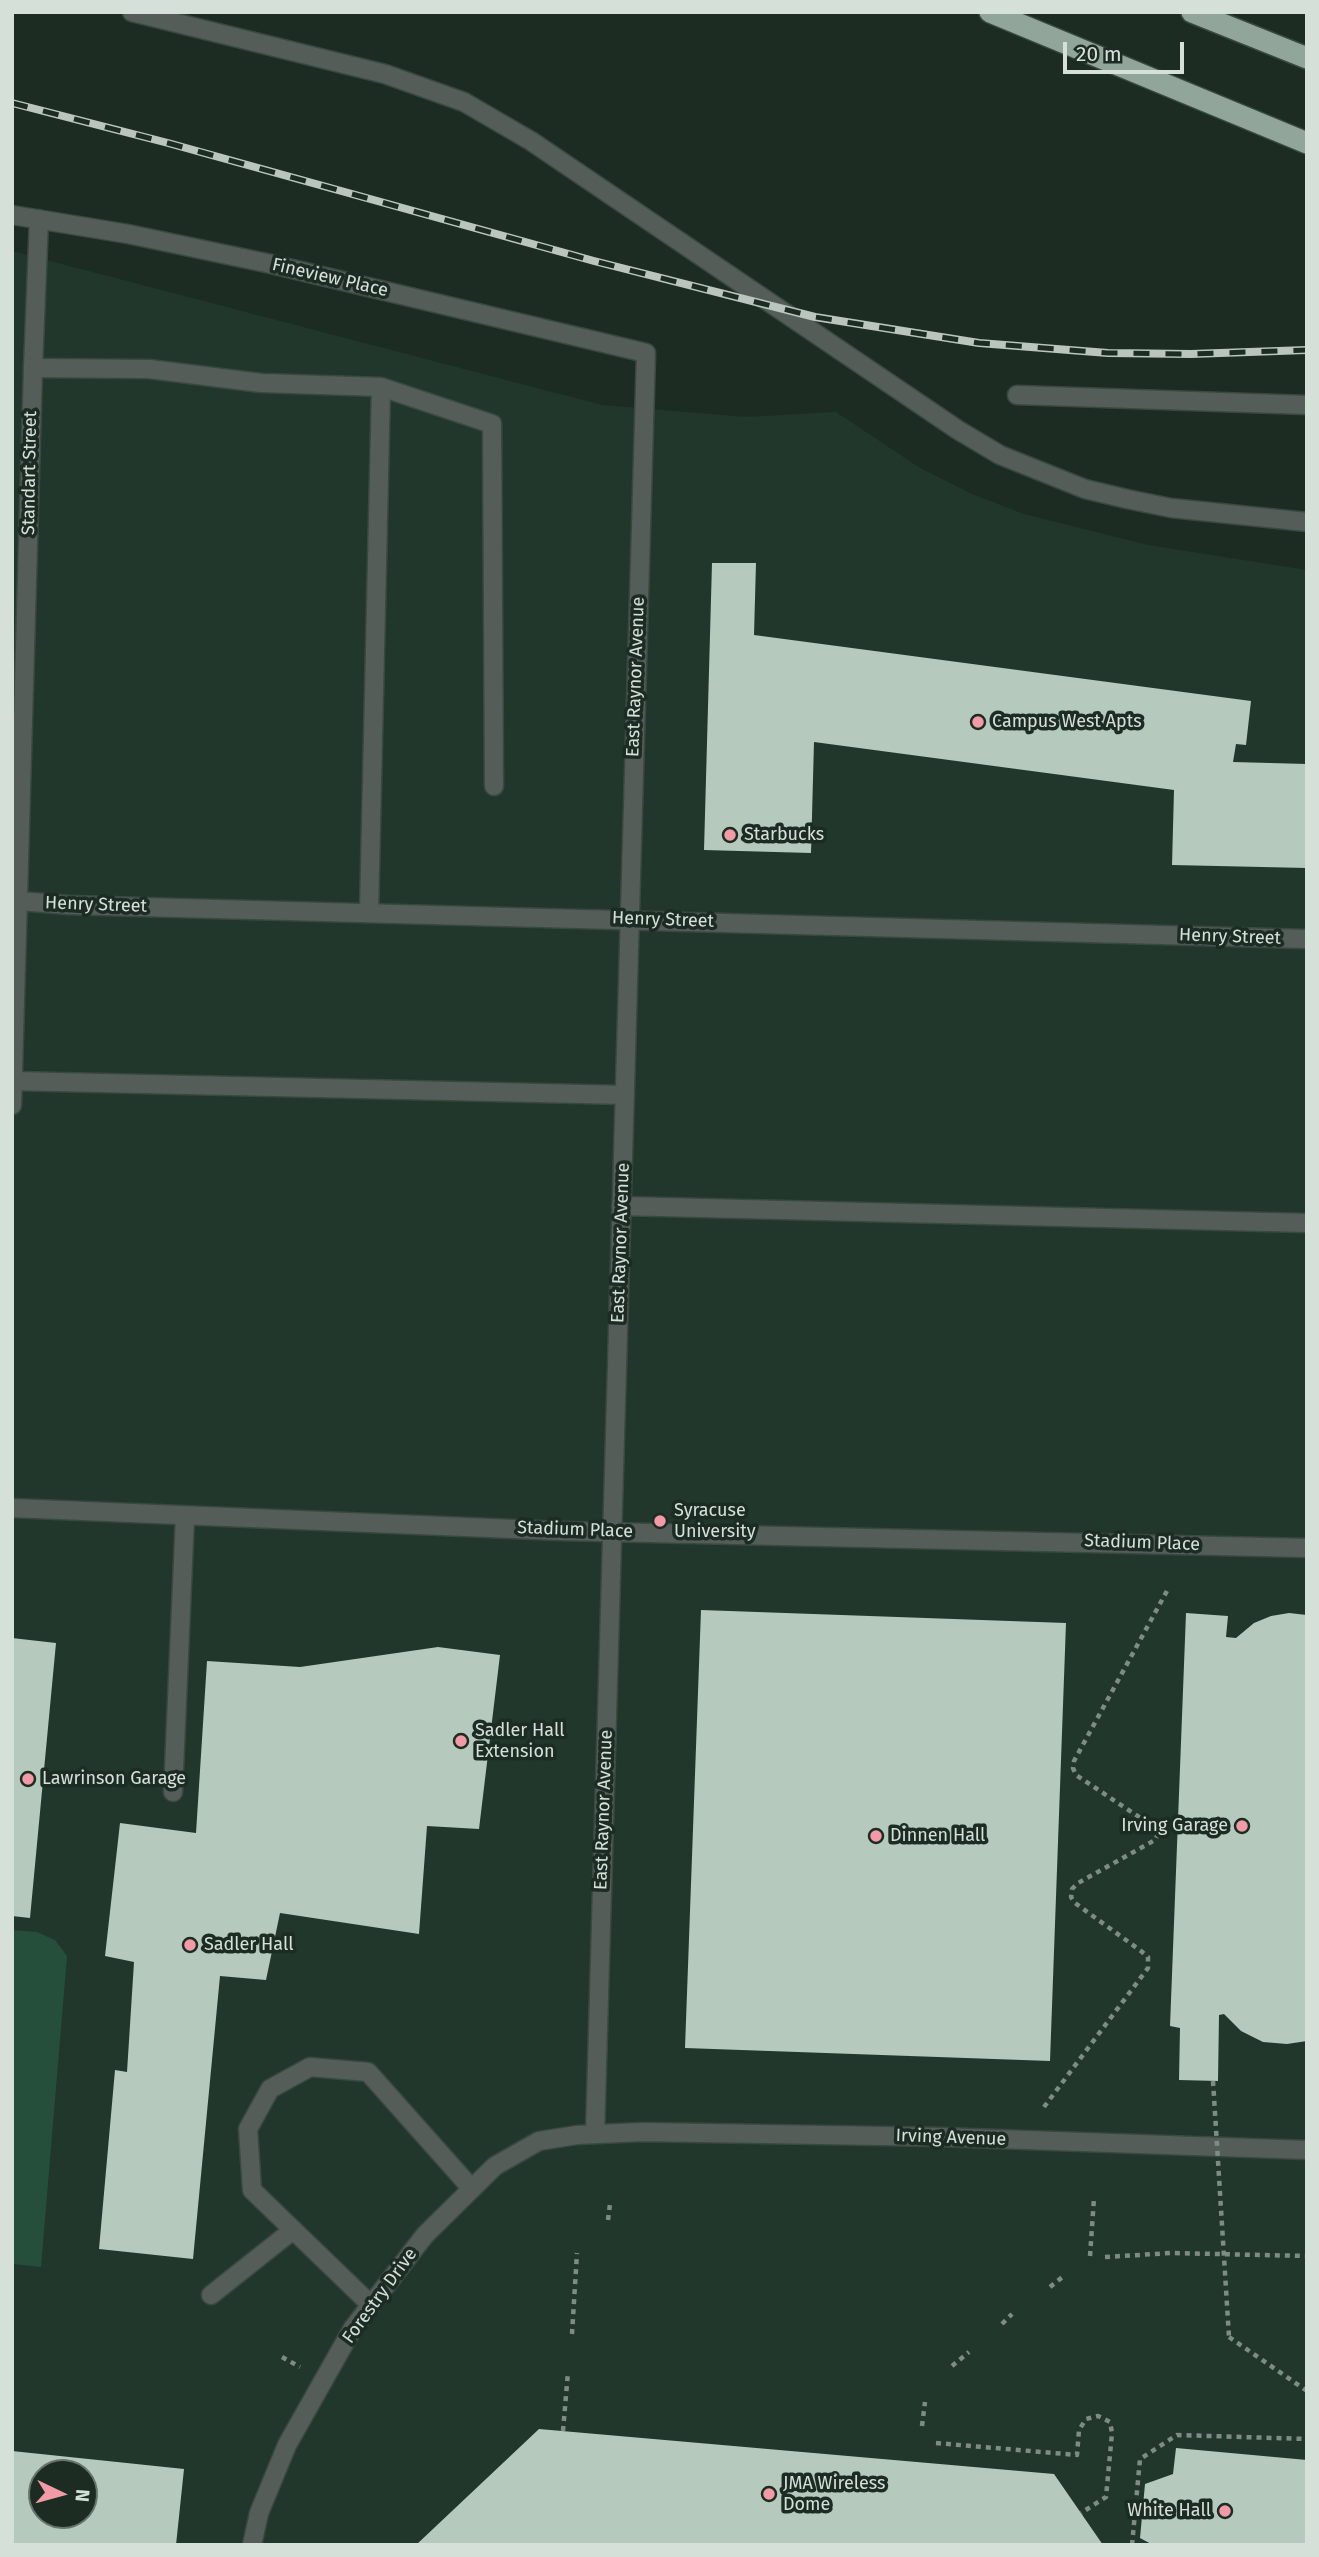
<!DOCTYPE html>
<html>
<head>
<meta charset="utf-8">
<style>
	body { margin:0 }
	#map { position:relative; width:1319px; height:2557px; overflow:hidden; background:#1c2c23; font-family:"Fira Sans",sans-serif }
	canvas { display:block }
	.frame { position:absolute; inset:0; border:14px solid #d5e0d9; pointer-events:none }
	.north { position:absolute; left:28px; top:2459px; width:70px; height:70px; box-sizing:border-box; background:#1c2c23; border:2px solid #66746c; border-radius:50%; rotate:95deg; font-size:19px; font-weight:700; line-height:28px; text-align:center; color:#d5e0d9 }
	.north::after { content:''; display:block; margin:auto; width:24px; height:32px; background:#f39aa7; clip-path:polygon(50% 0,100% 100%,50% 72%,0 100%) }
	.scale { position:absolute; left:1063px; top:42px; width:121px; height:32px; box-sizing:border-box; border:4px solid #d5e0d9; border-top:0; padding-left:9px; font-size:21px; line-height:24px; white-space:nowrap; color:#d5e0d9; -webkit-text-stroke:5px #1c2c23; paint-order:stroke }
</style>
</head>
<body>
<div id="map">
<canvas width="1319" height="2557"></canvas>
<div class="frame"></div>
<div class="north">N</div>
<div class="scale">20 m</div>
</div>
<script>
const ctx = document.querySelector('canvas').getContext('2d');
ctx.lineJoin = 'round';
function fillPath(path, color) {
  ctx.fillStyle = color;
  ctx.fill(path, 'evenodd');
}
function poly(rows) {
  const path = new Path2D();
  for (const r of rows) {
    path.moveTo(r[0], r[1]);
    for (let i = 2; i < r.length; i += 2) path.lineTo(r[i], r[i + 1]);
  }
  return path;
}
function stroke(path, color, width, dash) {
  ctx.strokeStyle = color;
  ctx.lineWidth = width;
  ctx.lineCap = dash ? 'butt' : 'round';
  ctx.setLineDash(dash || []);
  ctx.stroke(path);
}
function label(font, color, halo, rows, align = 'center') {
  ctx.font = font + ' "Fira Sans",sans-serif';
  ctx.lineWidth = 7;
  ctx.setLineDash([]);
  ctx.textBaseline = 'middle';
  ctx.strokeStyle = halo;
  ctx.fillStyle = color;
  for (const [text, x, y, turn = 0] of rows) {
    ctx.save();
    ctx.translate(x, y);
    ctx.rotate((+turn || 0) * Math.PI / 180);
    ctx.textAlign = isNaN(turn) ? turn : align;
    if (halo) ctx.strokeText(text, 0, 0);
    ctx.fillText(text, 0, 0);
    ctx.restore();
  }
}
fillPath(poly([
	[12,251,602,405,746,417,836,412,920,468,972,494,1024,514,1148,545,1307,570,1307,2545,12,2545],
	[42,2473,84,2473,84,2515,42,2515]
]), '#21372c');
fillPath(poly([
	[12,1930,37,1932,55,1940,67,1956,41,2267,13,2264,12,2269]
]), '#254f3a');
fillPath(poly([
	[712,563,756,563,754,635,1251,701,1246,745,1236,744,1233,762,1307,764,1307,868,1172,865,1174,790,814,742,811,853,704,850],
	[701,1610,1066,1623,1050,2061,685,2048],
	[1186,1613,1228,1616,1226,1637,1236,1638,1254,1623,1271,1616,1289,1613,1307,1615,1307,2041,1287,2044,1263,2042,1241,2031,1224,2014,1219,2015,1218,2081,1179,2080,1180,2028,1170,2026],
	[12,1638,56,1643,30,1918,12,1916],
	[438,1647,500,1655,479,1829,427,1826,419,1934,280,1913,266,1980,220,1976,193,2259,99,2249,115,2070,127,2072,134,1962,105,1956,120,1823,196,1833,207,1661,300,1667],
	[539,2429,1054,2474,1103,2545,416,2545],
	[1176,2448,1307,2460,1307,2545,1153,2545,1140,2538,1145,2484,1173,2474],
	[12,2451,184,2469,176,2545,12,2545],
	[42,2473,84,2473,84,2515,42,2515]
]), '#b5c9bd');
const service = poly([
	[132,12,385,74,464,102,531,141,958,430,1000,455,1085,489,1127,499,1171,508,1307,522],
	[33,368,149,369,261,383,381,387,492,424,494,786],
	[1017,395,1307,405],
	[369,913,381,387],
	[13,1081,625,1095],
	[621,1206,1307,1223],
	[173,1792,185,1516],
	[211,2295,293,2230]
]);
const minor = poly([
	[12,215,128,234,271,264,646,353,595,2134],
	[19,901,69,905,1307,939],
	[12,1105,33,368,39,219],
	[12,1508,561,1531,1307,1548],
	[371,2305,252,2190,248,2129,270,2089,310,2067,368,2072,472,2189],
	[252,2545,259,2513,287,2445,353,2328,425,2235,495,2166,539,2141,577,2135,643,2132,942,2137,1307,2150]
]);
const motorway = poly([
	[990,12,1307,143],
	[1192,12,1307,58]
]);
stroke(service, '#3a4940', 21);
stroke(minor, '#3a4940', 21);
stroke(motorway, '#3a4940', 24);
stroke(poly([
	[1044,2107,1148,1968,1148,1957,1141,1951,1075,1903,1071,1897,1072,1889,1078,1883,1155,1840,1158,1834,1157,1829,1076,1775,1073,1768,1074,1761,1168,1589],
	[608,2220,610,2204],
	[1090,2256,1094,2198],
	[1105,2257,1171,2253,1307,2256],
	[1050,2287,1065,2275],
	[1002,2324,1012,2314],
	[572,2334,577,2253],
	[1229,2337,1307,2391],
	[282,2357,300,2367],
	[952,2366,969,2352],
	[922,2426,925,2402],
	[563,2431,568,2372],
	[936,2443,1077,2455,1079,2430,1086,2419,1098,2416,1110,2422,1112,2433,1106,2497,1081,2513],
	[1132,2545,1140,2459,1177,2435,1307,2439]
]), '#7e8c84', 4.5, [5, 5]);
stroke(service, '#555d58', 18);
stroke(minor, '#555d58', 18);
stroke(motorway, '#91a59a', 21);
const rail = poly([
	[12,103,168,143,594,261,815,317,979,343,1108,353,1191,354,1307,350]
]);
stroke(rail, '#b9c5bd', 8);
stroke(rail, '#1c2c23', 5, [16]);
stroke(poly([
	[1213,2081,1229,2337]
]), '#7e8c84', 4.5, [5, 5]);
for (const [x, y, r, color] of [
	[978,722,7,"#f39aa7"],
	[730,835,7,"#f39aa7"],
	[660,1521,7,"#f39aa7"],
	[461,1741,7,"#f39aa7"],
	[28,1779,7,"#f39aa7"],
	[1242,1826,7,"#f39aa7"],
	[876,1836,7,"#f39aa7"],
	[190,1945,7,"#f39aa7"],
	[769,2494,7,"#f39aa7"],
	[1225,2511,7,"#f39aa7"]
]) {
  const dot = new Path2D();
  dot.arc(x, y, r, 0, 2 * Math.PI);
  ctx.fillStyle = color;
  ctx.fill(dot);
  stroke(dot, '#1c2c23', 2.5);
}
label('18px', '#d5e0d9', '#1c2c23', [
	["Fineview Place",330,278,13],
	["Standart Street",30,473,-89],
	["East Raynor Avenue",636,677,-88],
	["Henry Street",96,905,2],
	["Henry Street",663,920,2],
	["Henry Street",1230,937,2],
	["East Raynor Avenue",621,1243,-88],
	["Stadium Place",575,1530,2],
	["Stadium Place",1142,1543,2],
	["East Raynor Avenue",604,1810,-88],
	["Irving Avenue",951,2138,2],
	["Forestry Drive",380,2296,-54]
]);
label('18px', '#d5e0d9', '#1c2c23', [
	["Campus West Apts",992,722],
	["Starbucks",744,835],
	["Syracuse",674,1511],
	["University",674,1532],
	["Sadler Hall",475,1731],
	["Extension",475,1752],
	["Lawrinson Garage",42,1779],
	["Irving Garage",1228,1826,"right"],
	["Dinnen Hall",890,1836],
	["Sadler Hall",204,1945],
	["JMA Wireless",783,2484],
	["Dome",783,2505],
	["White Hall",1211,2511,"right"]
], 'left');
</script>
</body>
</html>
